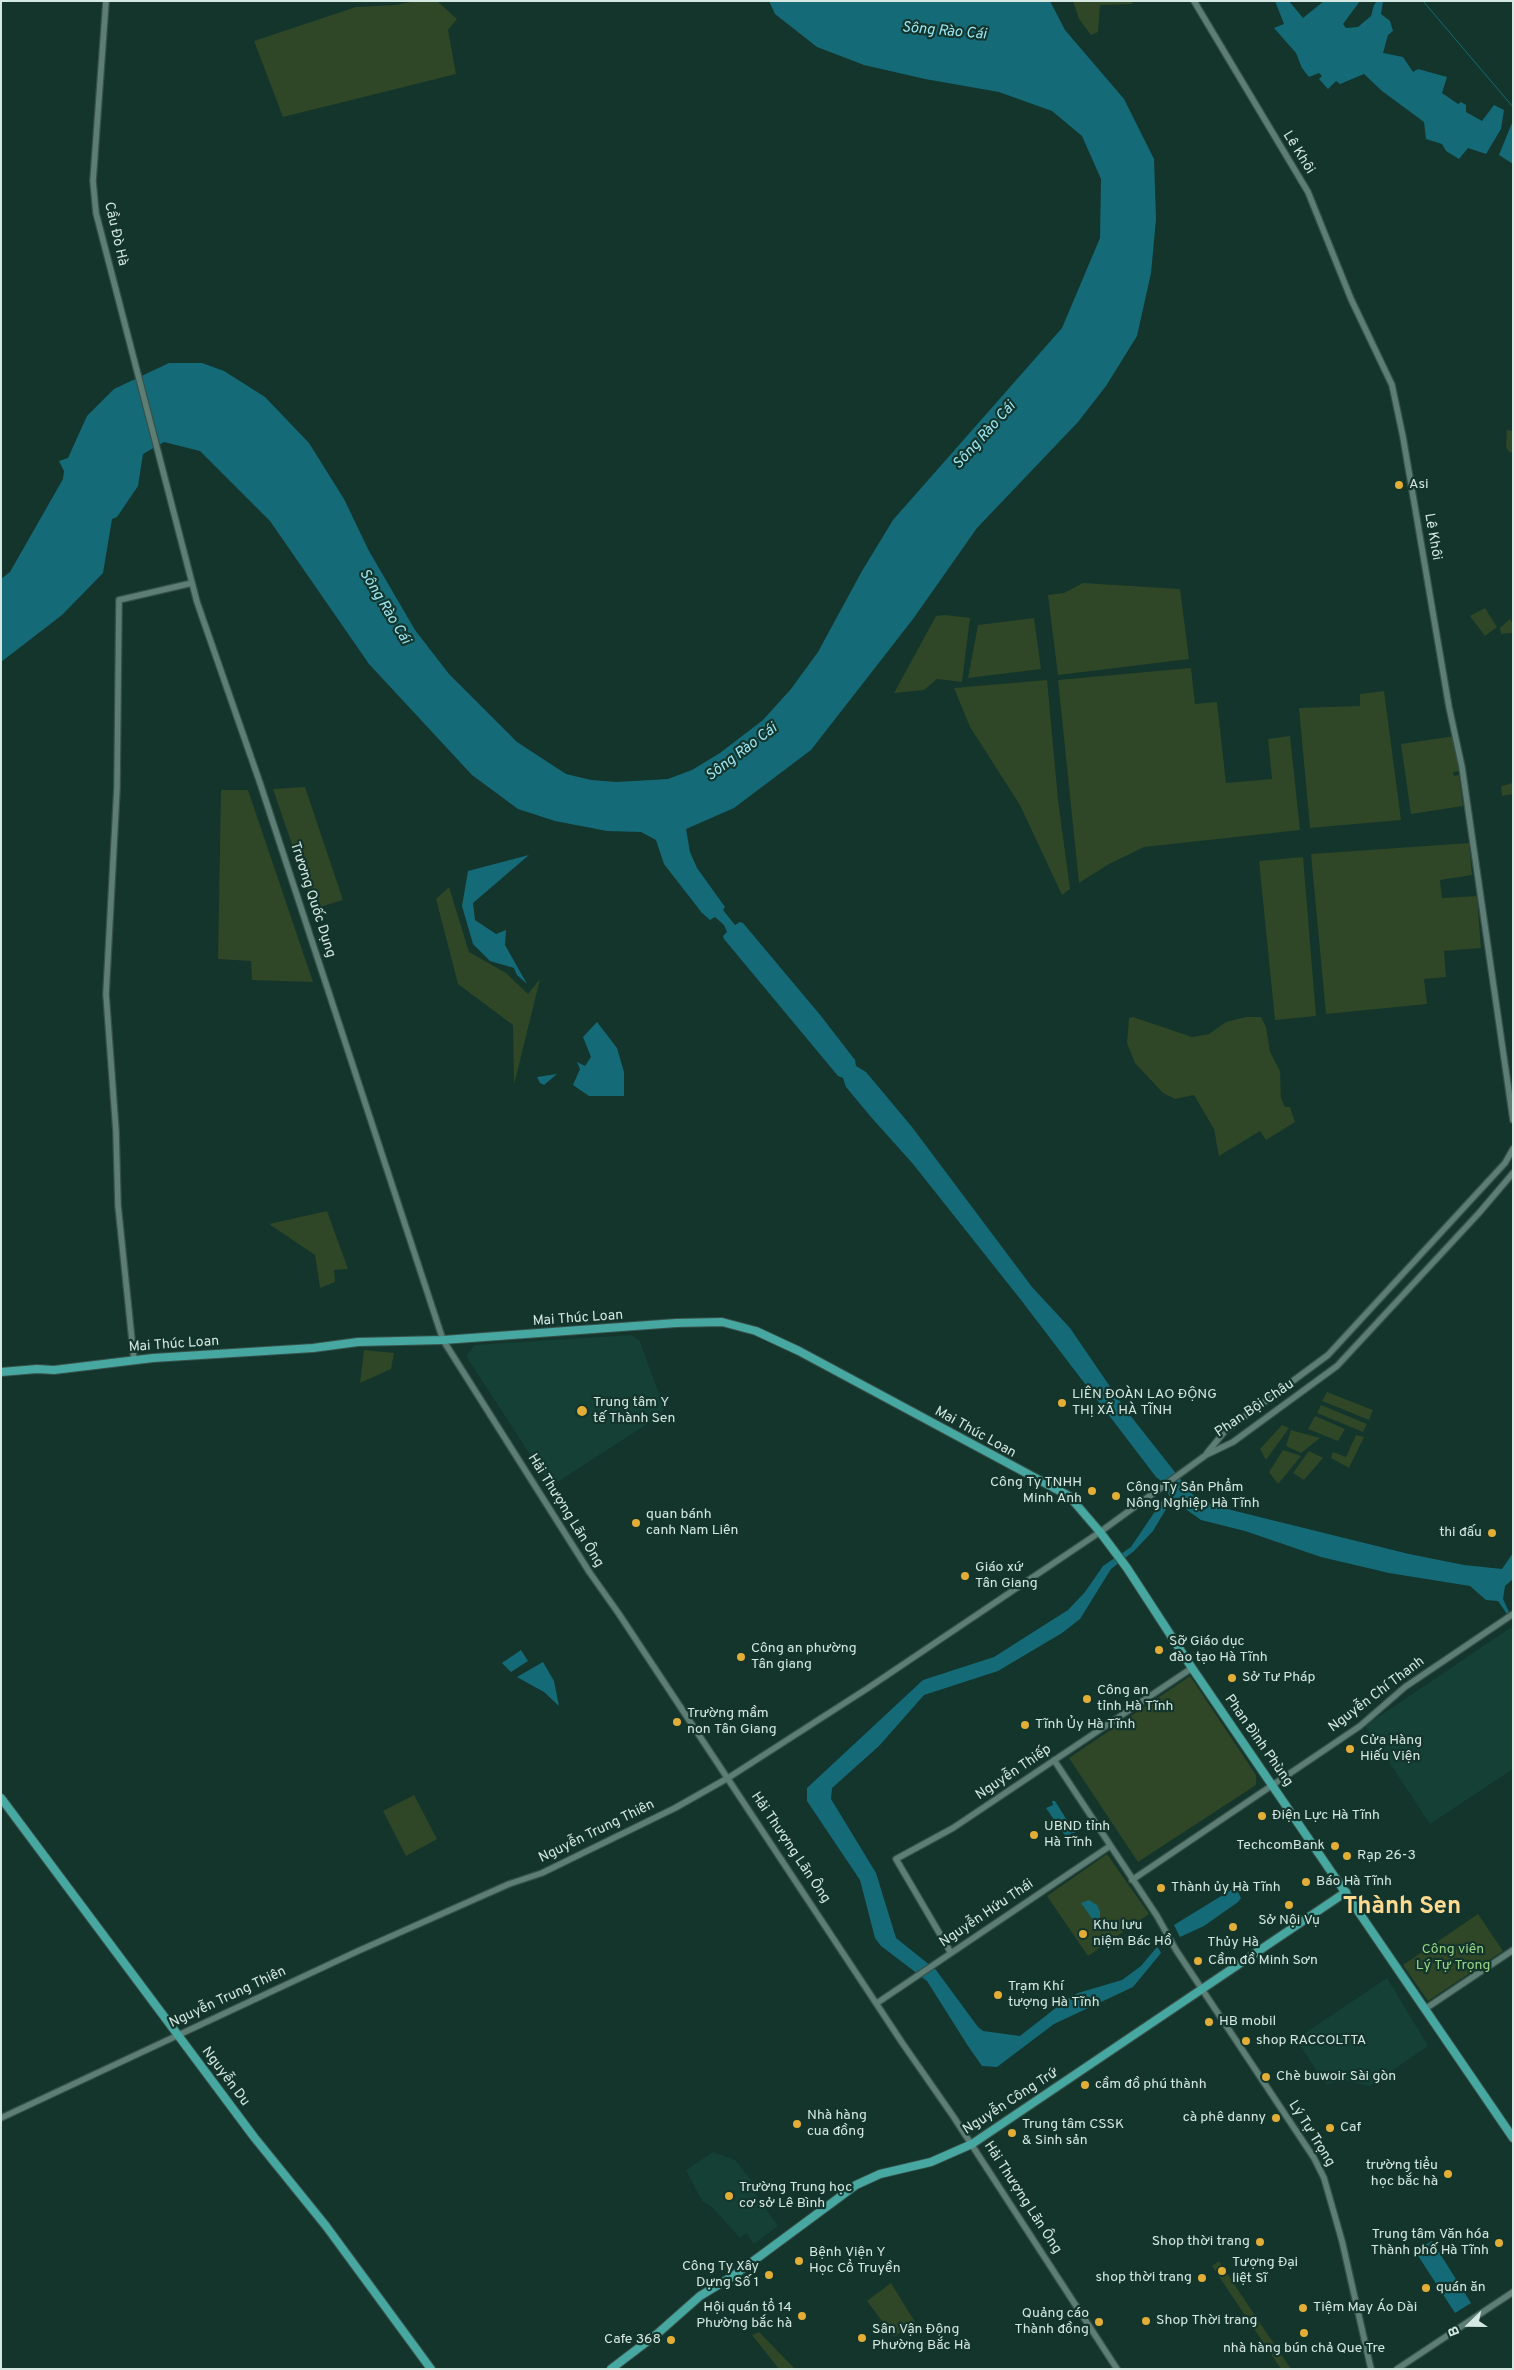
<!DOCTYPE html>
<html>
<head>
<meta charset="utf-8">
<style>
	body { margin:0 }
	#map { position:relative; width:1514px; height:2370px; overflow:hidden; background:#13352c; font-family:Overpass,sans-serif }
	canvas { display:block }
	.frame { position:absolute; inset:0; border:2px solid #d5e8e2; pointer-events:none }
	.north { position:absolute; left:1444px; top:2300px; width:50px; height:50px; -webkit-text-stroke:4px #13352c; paint-order:stroke; rotate:248deg; font-size:14px; font-weight:700; line-height:20px; text-align:center; color:#d5e8e2 }
	.north::after { content:''; display:block; margin:auto; width:18px; height:22px; background:#d5e8e2; clip-path:polygon(50% 0,100% 100%,50% 72%,0 100%) }
</style>
</head>
<body>
<div id="map">
<canvas width="1514" height="2370"></canvas>
<div class="frame"></div>
<div class="north">B</div>
</div>
<script>
const ctx = document.querySelector('canvas').getContext('2d');
ctx.lineJoin = 'round';
function fillPath(path, color) {
  ctx.fillStyle = color;
  ctx.fill(path, 'evenodd');
}
function poly(rows) {
  const path = new Path2D();
  for (const r of rows) {
    path.moveTo(r[0], r[1]);
    for (let i = 2; i < r.length; i += 2) path.lineTo(r[i], r[i + 1]);
  }
  return path;
}
function stroke(path, color, width, dash) {
  ctx.strokeStyle = color;
  ctx.lineWidth = width;
  ctx.lineCap = dash ? 'butt' : 'round';
  ctx.setLineDash(dash || []);
  ctx.stroke(path);
}
function label(font, color, halo, rows, align = 'center') {
  ctx.font = font + ' Overpass,sans-serif';
  ctx.lineWidth = 4.5;
  ctx.setLineDash([]);
  ctx.textBaseline = 'middle';
  ctx.strokeStyle = halo;
  ctx.fillStyle = color;
  for (const [text, x, y, turn = 0] of rows) {
    ctx.save();
    ctx.translate(x, y);
    ctx.rotate((+turn || 0) * Math.PI / 180);
    ctx.textAlign = isNaN(turn) ? turn : align;
    if (halo) ctx.strokeText(text, 0, 0);
    ctx.fillText(text, 0, 0);
    ctx.restore();
  }
}
fillPath(poly([
	[631,1335,639,1340,664,1407,661,1415,556,1483,548,1482,466,1356,475,1345],
	[1513,1626,1513,1769,1430,1824,1365,1726],
	[1387,1978,1428,2046,1370,2086,1342,2080,1326,2085,1296,2039],
	[713,2152,735,2160,751,2180,754,2192,778,2226,754,2244,746,2233,740,2238,712,2207,702,2201,686,2170]
]), '#144036');
fillPath(poly([
	[416,1,437,1,457,19,448,30,456,74,283,117,254,41,356,7,395,5],
	[1073,1,1133,1,1132,4,1100,5,1098,32,1091,35,1079,19],
	[1507,430,1513,431,1513,453,1508,451,1506,447],
	[1083,583,1180,589,1189,659,1058,675,1048,595,1064,593],
	[1485,608,1497,627,1485,636,1470,616],
	[945,615,970,618,962,682,937,679,924,690,894,693,936,616],
	[1034,618,1041,669,968,678,978,625],
	[1510,619,1513,624,1513,635,1512,633,1501,634,1500,628],
	[1191,668,1195,704,1217,702,1226,783,1272,779,1268,739,1290,736,1300,830,1144,847,1109,864,1079,883,1058,680],
	[1047,680,1058,800,1070,889,1062,895,1020,805,970,727,954,688],
	[1384,691,1401,820,1310,828,1299,708,1360,706,1360,694],
	[1455,736,1460,771,1453,772,1454,776,1459,775,1463,806,1411,814,1401,744],
	[1513,783,1513,794,1502,796,1501,786],
	[305,787,343,900,314,909,273,789],
	[221,790,248,790,313,982,252,980,251,961,218,959],
	[1469,843,1472,875,1440,880,1442,898,1477,896,1481,948,1444,951,1446,977,1424,979,1427,1004,1326,1014,1311,854],
	[1303,857,1316,1016,1275,1020,1259,861],
	[449,887,469,952,506,973,528,994,540,979,514,1085,513,1025,458,984,436,899],
	[1133,1017,1192,1037,1209,1034,1226,1022,1246,1017,1261,1017,1266,1027,1270,1052,1280,1071,1281,1098,1285,1107,1290,1107,1295,1122,1266,1140,1260,1131,1219,1156,1214,1129,1194,1095,1175,1099,1163,1093,1135,1063,1127,1043,1129,1018],
	[327,1211,348,1269,334,1270,335,1282,320,1288,315,1255,269,1224],
	[364,1350,394,1353,391,1369,360,1383],
	[1327,1392,1373,1410,1369,1420,1322,1401],
	[1321,1405,1367,1424,1363,1432,1317,1413],
	[1315,1416,1345,1429,1338,1441,1308,1429],
	[1282,1425,1289,1428,1266,1460,1260,1449],
	[1291,1430,1320,1438,1301,1453,1286,1446],
	[1356,1435,1364,1437,1349,1468,1331,1458,1333,1452,1346,1457],
	[1283,1450,1301,1456,1278,1484,1269,1472],
	[1309,1451,1323,1458,1304,1480,1293,1473],
	[1190,1676,1256,1775,1256,1785,1138,1862,1069,1758],
	[414,1795,437,1839,406,1856,383,1811],
	[1107,1854,1149,1914,1088,1956,1047,1896],
	[1478,1914,1503,1951,1428,2001,1403,1965],
	[1219,2261,1256,2317,1291,2369,1281,2369,1212,2266],
	[891,2283,915,2322,894,2337,867,2301],
	[759,2332,795,2369,779,2369,752,2335]
]), '#2f4627');
fillPath(poly([
	[769,1,1050,1,1065,30,1124,99,1154,159,1156,219,1151,273,1137,336,1106,386,1078,422,977,528,913,619,811,750,734,808,686,829,690,852,697,868,725,907,723,910,735,925,740,922,743,923,821,1016,855,1060,856,1066,866,1072,912,1127,1032,1287,1070,1328,1126,1410,1193,1495,1215,1506,1409,1554,1464,1565,1502,1569,1513,1553,1513,1579,1505,1586,1503,1599,1509,1612,1507,1614,1498,1601,1486,1600,1470,1586,1389,1573,1321,1557,1245,1531,1201,1520,1170,1498,1164,1483,1156,1477,1021,1300,913,1164,871,1117,846,1087,843,1078,838,1076,724,939,723,936,727,932,724,925,715,917,710,920,702,913,664,864,656,840,641,832,607,831,555,821,518,809,472,775,369,664,270,521,200,451,164,442,143,454,138,486,117,517,112,519,103,573,62,615,1,662,1,579,10,572,63,479,64,471,59,461,68,458,87,416,114,389,169,363,202,363,224,371,265,397,309,443,344,499,369,551,415,630,449,674,517,742,566,774,591,780,617,782,668,779,692,770,720,753,763,720,791,689,818,652,862,571,893,520,1062,328,1100,238,1101,179,1082,136,1052,111,999,92,925,79,864,65,817,47,775,14],
	[1275,1,1289,1,1303,18,1324,1,1360,1,1343,24,1346,28,1358,27,1371,16,1374,5,1377,1,1383,1,1381,14,1390,21,1393,31,1388,35,1383,53,1403,57,1413,72,1418,69,1447,77,1442,93,1458,104,1461,102,1466,105,1466,112,1482,121,1494,105,1504,110,1501,129,1486,154,1468,148,1459,159,1446,151,1442,144,1426,139,1424,122,1382,91,1364,74,1340,84,1336,81,1328,89,1319,79,1322,76,1319,73,1309,77,1302,68,1296,53,1274,28,1284,24],
	[1512,123,1513,123,1513,164,1499,155],
	[529,855,473,903,475,920,496,934,506,930,505,945,527,984,517,975,514,968,490,961,473,944,462,906,468,871],
	[597,1022,617,1048,624,1072,624,1096,589,1096,573,1085,580,1069,577,1062,585,1066,591,1057,583,1037],
	[557,1074,544,1085,540,1083,537,1077],
	[1164,1498,1169,1504,1153,1531,1134,1551,1111,1569,1080,1619,1062,1633,998,1671,924,1695,879,1746,832,1788,831,1799,876,1873,896,1938,936,1970,978,2027,983,2031,1020,2036,1066,2000,1078,1993,1122,1980,1141,1966,1157,1947,1159,1949,1161,1953,1133,1987,1054,2024,997,2067,982,2066,968,2046,927,1981,881,1946,875,1938,860,1880,807,1801,807,1788,923,1680,994,1657,1068,1610,1085,1592,1103,1566,1131,1547],
	[521,1650,528,1661,511,1672,502,1663],
	[543,1662,554,1681,559,1706,544,1692,517,1677],
	[1052,1801,1055,1801,1075,1833,1072,1833,1066,1837,1046,1808,1053,1805],
	[1231,1890,1237,1890,1241,1898,1238,1902,1204,1926,1180,1937,1174,1925],
	[1089,1900,1097,1905,1100,1911,1100,1919,1096,1924,1081,1903],
	[1432,2241,1471,2303,1455,2313,1415,2251]
]), '#156a78');
stroke(poly([
	[1423,1,1513,107]
]), '#156a78', 1);
const minor = poly([
	[106,1,93,181,96,213,197,602,260,783,443,1340,590,1573,619,1614,903,2044,953,2116,1117,2369],
	[1194,1,1308,192,1351,299,1392,385,1403,437,1449,707,1462,767,1513,1120],
	[134,1360,118,1205,116,1131,106,994,117,788,119,600,192,583],
	[1207,1453,1225,1431,1328,1355,1505,1163,1513,1149],
	[1054,1760,1157,1916,1176,1950,1314,2158,1324,2178,1342,2241,1371,2369],
	[1132,1880,1360,1726,1405,1687,1513,1614],
	[951,1953,896,1859,953,1828,1192,1668],
	[877,2003,1110,1846],
	[1425,2009,1513,1950],
	[1,2118,358,1951,509,1884,542,1873,675,1808,728,1778,868,1688,1100,1532,1206,1455,1233,1442,1337,1366,1479,1213,1513,1173],
	[1397,2369,1513,2292]
]);
const major = poly([
	[1,1372,37,1369,54,1370,153,1358,313,1348,358,1342,443,1340,676,1323,722,1322,756,1331,799,1351,1069,1496,1100,1532,1127,1568,1192,1668,1513,2138],
	[1,1798,254,2137,326,2226,431,2369],
	[611,2369,657,2334,700,2296,733,2276,856,2185,880,2174,931,2162,972,2144,1346,1892]
]);
stroke(minor, '#37514a', 8);
stroke(major, '#37514a', 10);
stroke(minor, '#5c7e74', 5.5);
stroke(major, '#47a7a1', 8);
for (const [x, y, r, color] of [
	[1399,485,5,"#e3ae35"],
	[1062,1403,5,"#e3ae35"],
	[582,1411,6,"#e3ae35"],
	[1092,1491,5,"#e3ae35"],
	[1116,1496,5,"#e3ae35"],
	[636,1523,5,"#e3ae35"],
	[1492,1533,5,"#e3ae35"],
	[965,1576,5,"#e3ae35"],
	[1159,1650,5,"#e3ae35"],
	[741,1657,5,"#e3ae35"],
	[1232,1678,5,"#e3ae35"],
	[1087,1699,5,"#e3ae35"],
	[677,1722,5,"#e3ae35"],
	[1025,1725,5,"#e3ae35"],
	[1350,1749,5,"#e3ae35"],
	[1262,1816,5,"#e3ae35"],
	[1034,1835,5,"#e3ae35"],
	[1335,1846,5,"#e3ae35"],
	[1347,1856,5,"#e3ae35"],
	[1306,1882,5,"#e3ae35"],
	[1161,1888,5,"#e3ae35"],
	[1289,1905,5,"#e3ae35"],
	[1233,1927,5,"#e3ae35"],
	[1083,1934,5,"#e3ae35"],
	[1198,1961,5,"#e3ae35"],
	[998,1995,5,"#e3ae35"],
	[1209,2022,5,"#e3ae35"],
	[1246,2041,5,"#e3ae35"],
	[1266,2077,5,"#e3ae35"],
	[1085,2085,5,"#e3ae35"],
	[1276,2118,5,"#e3ae35"],
	[797,2124,5,"#e3ae35"],
	[1330,2128,5,"#e3ae35"],
	[1012,2133,5,"#e3ae35"],
	[1448,2174,5,"#e3ae35"],
	[729,2196,5,"#e3ae35"],
	[1260,2242,5,"#e3ae35"],
	[1499,2243,5,"#e3ae35"],
	[799,2261,5,"#e3ae35"],
	[1222,2271,5,"#e3ae35"],
	[769,2275,5,"#e3ae35"],
	[1202,2278,5,"#e3ae35"],
	[1426,2288,5,"#e3ae35"],
	[1303,2308,5,"#e3ae35"],
	[802,2316,5,"#e3ae35"],
	[1146,2321,5,"#e3ae35"],
	[1099,2322,5,"#e3ae35"],
	[1304,2333,5,"#e3ae35"],
	[862,2338,5,"#e3ae35"],
	[671,2340,5,"#e3ae35"]
]) {
  const dot = new Path2D();
  dot.arc(x, y, r, 0, 2 * Math.PI);
  ctx.fillStyle = color;
  ctx.fill(dot);
  stroke(dot, '#13352c', 2);
}
label('14px', '#d5e8e2', '#13352c', [
	["Lê Khôi",1298,153,58],
	["Cầu Đò Hà",115,234,77],
	["Lê Khôi",1432,537,80],
	["Trương Quốc Dụng",312,900,72],
	["Mai Thúc Loan",578,1319,-4],
	["Mai Thúc Loan",174,1345,-4],
	["Phan Bội Châu",1255,1409,-34],
	["Mai Thúc Loan",975,1433,29],
	["Hải Thượng Lãn Ông",565,1511,58],
	["Nguyễn Chí Thanh",1377,1695,-37],
	["Phan Đình Phùng",1258,1741,55],
	["Nguyễn Thiếp",1014,1773,-34],
	["Nguyễn Trung Thiên",597,1832,-26],
	["Hải Thượng Lãn Ông",790,1848,56],
	["Nguyễn Hứu Thái",987,1914,-34],
	["Nguyễn Trung Thiên",228,1998,-25],
	["Nguyễn Du",225,2077,53],
	["Nguyễn Công Trứ",1011,2102,-33],
	["Lý Tự Trọng",1311,2134,58],
	["Hải Thượng Lãn Ông",1022,2198,57]
]);
label('14px', '#d5e8e2', '#13352c', [
	["Asi",1409,485],
	["LIÊN ĐOÀN LAO ĐỘNG",1072,1395],
	["THỊ XÃ HÀ TĨNH",1072,1411],
	["Trung tâm Y",593,1403],
	["tế Thành Sen",593,1419],
	["Công Ty TNHH",1082,1483,"right"],
	["Minh Anh",1082,1499,"right"],
	["Công Ty Sản Phẩm",1126,1488],
	["Nông Nghiệp Hà Tĩnh",1126,1504],
	["quan bánh",646,1515],
	["canh Nam Liên",646,1531],
	["thi đấu",1482,1533,"right"],
	["Giáo xứ",975,1568],
	["Tân Giang",975,1584],
	["Sỡ Giáo dục",1169,1642],
	["đào tạo Hà Tĩnh",1169,1658],
	["Công an phường",751,1649],
	["Tân giang",751,1665],
	["Sở Tư Pháp",1242,1678],
	["Công an",1097,1691],
	["tỉnh Hà Tĩnh",1097,1707],
	["Trường mầm",687,1714],
	["non Tân Giang",687,1730],
	["Tĩnh Ủy Hà Tĩnh",1035,1725],
	["Cửa Hàng",1360,1741],
	["Hiếu Viện",1360,1757],
	["Điện Lực Hà Tĩnh",1272,1816],
	["UBND tỉnh",1044,1827],
	["Hà Tĩnh",1044,1843],
	["TechcomBank",1325,1846,"right"],
	["Rạp 26-3",1357,1856],
	["Báo Hà Tĩnh",1316,1882],
	["Thành ủy Hà Tĩnh",1171,1888],
	["Sở Nội Vụ",1289,1921,"center"],
	["Khu lưu",1093,1926],
	["niệm Bác Hồ",1093,1942],
	["Thủy Hà",1233,1943,"center"],
	["Cầm đồ Minh Sơn",1208,1961],
	["Trạm Khí",1008,1987],
	["tượng Hà Tĩnh",1008,2003],
	["HB mobil",1219,2022],
	["shop RACCOLTTA",1256,2041],
	["Chè buwoir Sài gòn",1276,2077],
	["cầm đồ phú thành",1095,2085],
	["Nhà hàng",807,2116],
	["cua đồng",807,2132],
	["cà phê danny",1266,2118,"right"],
	["Trung tâm CSSK",1022,2125],
	["& Sinh sản",1022,2141],
	["Caf",1340,2128],
	["trường tiểu",1438,2166,"right"],
	["học bắc hà",1438,2182,"right"],
	["Trường Trung học",739,2188],
	["cơ sở Lê Bình",739,2204],
	["Trung tâm Văn hóa",1489,2235,"right"],
	["Thành phố Hà Tĩnh",1489,2251,"right"],
	["Shop thời trang",1250,2242,"right"],
	["Bệnh Viện Y",809,2253],
	["Học Cổ Truyền",809,2269],
	["Tượng Đại",1232,2263],
	["liệt Sĩ",1232,2279],
	["Công Ty Xây",759,2267,"right"],
	["Dựng Số 1",759,2283,"right"],
	["shop thời trang",1192,2278,"right"],
	["quán ăn",1436,2288],
	["Hội quán tổ 14",792,2308,"right"],
	["Phường bắc hà",792,2324,"right"],
	["Tiệm May Áo Dài",1313,2308],
	["Quảng cáo",1089,2314,"right"],
	["Thành đồng",1089,2330,"right"],
	["Shop Thời trang",1156,2321],
	["Sân Vận Động",872,2330],
	["Phường Bắc Hà",872,2346],
	["Cafe 368",661,2340,"right"],
	["nhà hàng bún chả Que Tre",1304,2349,"center"]
], 'left');
label('14px', '#98d685', '#13352c', [
	["Công viên",1453,1950],
	["Lý Tự Trọng",1453,1966]
]);
label('italic 15px', '#9de8f6', '#13352c', [
	["Sông Rào Cái",944,32,5],
	["Sông Rào Cái",985,436,-48],
	["Sông Rào Cái",384,607,59],
	["Sông Rào Cái",742,753,-37]
]);
label('bold 24px', '#fed990', '#13352c', [
	["Thành Sen",1402,1908]
]);
</script>
</body>
</html>
